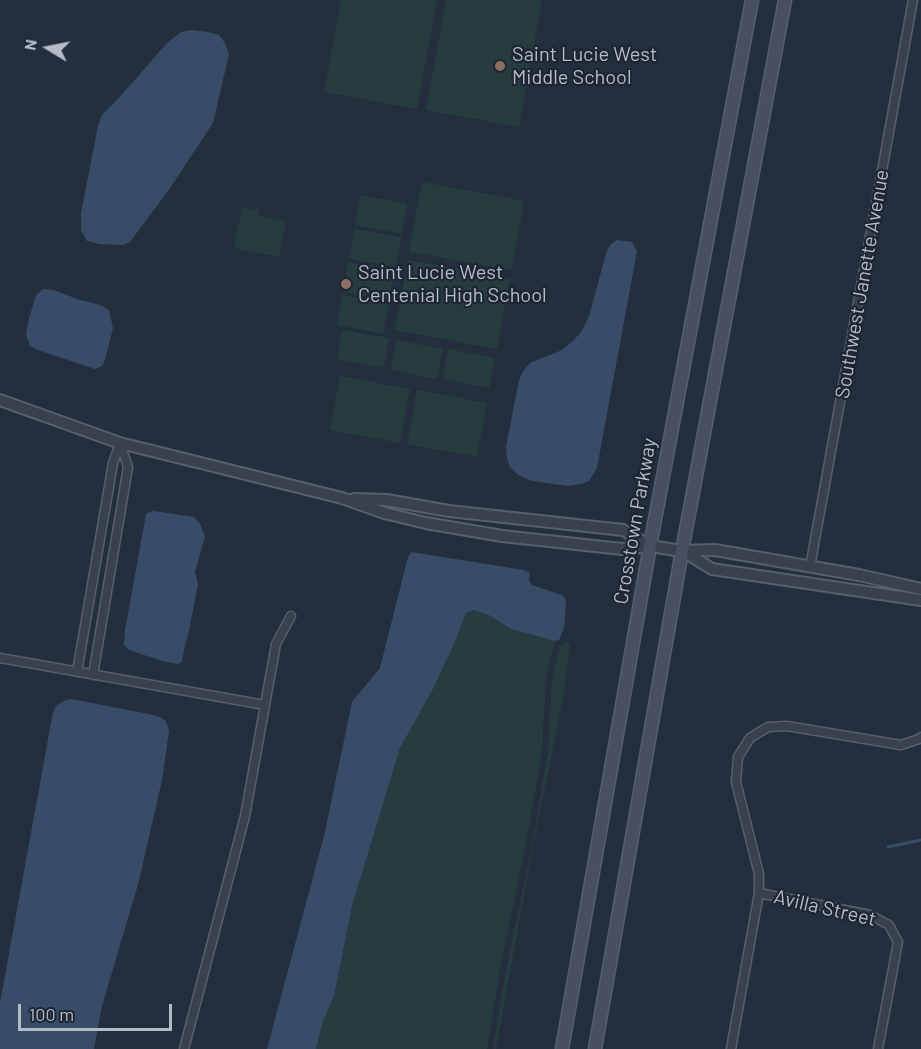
<!DOCTYPE html>
<html>
<head>
<meta charset="utf-8">
<style>
	body { margin:0 }
	#map { position:relative; width:921px; height:1049px; overflow:hidden; background:#242f3e; font-family:Barlow,sans-serif }
	canvas { display:block }
	.north { position:absolute; left:18px; top:18px; width:60px; height:60px; -webkit-text-stroke:4px #1d2633; paint-order:stroke; rotate:280deg; font-size:16px; font-weight:700; line-height:24px; text-align:center; color:#b4bcc9 }
	.north::after { content:''; display:block; margin:auto; width:21px; height:27px; background:#b4bcc9; clip-path:polygon(50% 0,100% 100%,50% 72%,0 100%) }
	.scale { position:absolute; left:18px; top:1004px; width:154px; height:27px; box-sizing:border-box; border:3px solid #b4bcc9; border-top:0; padding-left:8px; font-size:18px; line-height:21px; white-space:nowrap; color:#b4bcc9; -webkit-text-stroke:4px #1d2633; paint-order:stroke }
</style>
</head>
<body>
<div id="map">
<canvas width="921" height="1049"></canvas>
<div class="north">N</div>
<div class="scale">100 m</div>
</div>
<script>
const ctx = document.querySelector('canvas').getContext('2d');
ctx.lineJoin = 'round';
function fillPath(path, color) {
  ctx.fillStyle = color;
  ctx.fill(path, 'evenodd');
}
function poly(rows) {
  const path = new Path2D();
  for (const r of rows) {
    path.moveTo(r[0], r[1]);
    for (let i = 2; i < r.length; i += 2) path.lineTo(r[i], r[i + 1]);
  }
  return path;
}
function stroke(path, color, width, dash) {
  ctx.strokeStyle = color;
  ctx.lineWidth = width;
  ctx.lineCap = dash ? 'butt' : 'round';
  ctx.setLineDash(dash || []);
  ctx.stroke(path);
}
function label(font, color, halo, rows, align = 'center') {
  ctx.font = font + ' Barlow,sans-serif';
  ctx.lineWidth = 4.5;
  ctx.setLineDash([]);
  ctx.textBaseline = 'middle';
  ctx.strokeStyle = halo;
  ctx.fillStyle = color;
  for (const [text, x, y, turn = 0] of rows) {
    ctx.save();
    ctx.translate(x, y);
    ctx.rotate((+turn || 0) * Math.PI / 180);
    ctx.textAlign = isNaN(turn) ? turn : align;
    if (halo) ctx.strokeText(text, 0, 0);
    ctx.fillText(text, 0, 0);
    ctx.restore();
  }
}
fillPath(poly([
	[341,0,437,0,417,109,324,92],
	[446,0,542,0,519,127,426,110],
	[422,182,524,201,512,270,409,252],
	[360,195,407,204,402,234,355,225],
	[242,207,259,210,258,216,286,221,279,257,234,248],
	[355,229,401,237,396,267,349,259],
	[408,260,510,279,497,349,395,330],
	[348,262,395,270,389,300,343,292],
	[342,295,389,304,383,334,337,325],
	[342,330,389,338,384,368,337,360],
	[396,340,443,349,437,379,391,370],
	[448,349,495,358,489,388,443,379],
	[340,376,410,389,400,443,330,430],
	[417,390,487,403,477,457,407,444],
	[474,610,491,616,511,629,555,641,546,678,542,751,525,850,501,963,487,1049,316,1049,322,1024,334,996,352,906,400,748,433,689,455,642,466,613],
	[565,642,570,643,564,693,532,851,496,1049,493,1049,507,964,531,851,548,752,552,679,560,645]
]), '#263c3f');
fillPath(poly([
	[191,30,208,32,219,35,225,43,229,54,213,123,170,188,130,242,123,245,100,244,87,241,81,230,81,213,98,126,102,115,118,99,167,43,181,32],
	[617,240,632,242,637,251,597,468,589,481,582,484,567,486,532,481,518,475,510,467,507,459,506,447,519,380,524,370,530,363,562,350,573,341,582,331,589,316,607,250,611,244],
	[43,289,54,290,77,299,100,305,109,310,113,328,104,363,102,366,95,369,38,350,30,346,26,334,29,318,36,295],
	[154,511,194,517,199,522,205,536,195,572,198,584,189,631,184,650,182,662,177,664,162,661,135,652,128,649,124,645,125,630,146,514,149,512],
	[411,552,524,570,530,573,529,581,532,585,562,595,566,600,564,628,559,640,555,641,511,629,491,616,474,610,466,613,455,642,433,689,400,748,352,906,334,996,322,1024,316,1049,267,1049,324,836,352,702,380,668,408,557],
	[71,699,149,714,160,717,166,721,169,731,162,780,139,881,102,1006,94,1049,0,1049,0,1003,53,712,57,705,66,700]
]), '#394c67');
stroke(poly([
	[888,847,921,840]
]), '#394c67', 3);
const minor = poly([
	[810,567,913,0],
	[0,658,265,705],
	[77,672,106,504,113,463,120,443],
	[93,675,128,467,120,443],
	[759,893,870,915,889,925,898,942,878,1049],
	[184,1049,245,816,276,644,291,616],
	[731,1049,759,893,759,874,736,782,738,757,750,738,768,727,787,726,901,745,919,739,921,737]
]);
const tertiary = poly([
	[0,400,120,443,342,498,384,513,426,523,502,536,622,549,650,546,682,551,715,550,859,575,921,589],
	[354,499,387,500,449,511,623,530,650,546],
	[683,551,712,569,921,600]
]);
const secondary = poly([
	[562,1049,650,546,752,0],
	[595,1049,682,551,785,0]
]);
stroke(minor, '#565f6c', 11);
stroke(tertiary, '#565f6c', 14);
stroke(secondary, '#565f6c', 15);
stroke(minor, '#38414e', 8);
stroke(tertiary, '#38414e', 10);
stroke(secondary, '#465061', 12);
for (const [x, y, r, color] of [
	[500,66,6,"#8d6e63"],
	[346,284,6,"#8d6e63"]
]) {
  const dot = new Path2D();
  dot.arc(x, y, r, 0, 2 * Math.PI);
  ctx.fillStyle = color;
  ctx.fill(dot);
  stroke(dot, '#1d2633', 2);
}
label('20px', '#b4bcc9', '#1d2633', [
	["Saint Lucie West",512,54],
	["Middle School",512,77],
	["Saint Lucie West",358,272],
	["Centenial High School",358,295]
], 'left');
label('20px', '#b4bcc9', '#1d2633', [
	["Southwest Janette Avenue",862,284,-80],
	["Crosstown Parkway",635,521,-80],
	["Avilla Street",825,908,13]
]);
</script>
</body>
</html>
